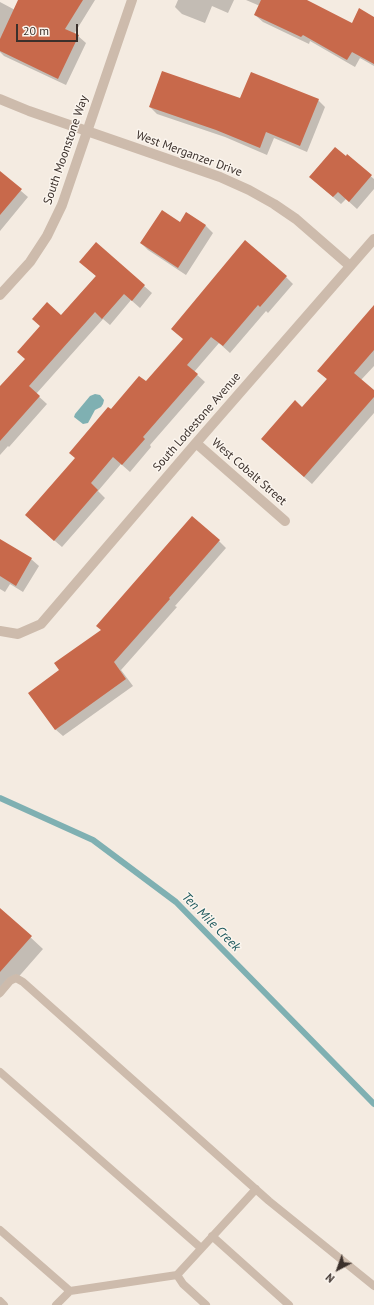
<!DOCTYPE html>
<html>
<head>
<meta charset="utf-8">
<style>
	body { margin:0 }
	#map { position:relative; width:374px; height:1305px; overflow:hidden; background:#f4ebe1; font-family:"PT Sans",sans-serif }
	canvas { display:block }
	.north { position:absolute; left:318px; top:1249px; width:40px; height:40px; -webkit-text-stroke:3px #fbf5ee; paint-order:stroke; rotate:221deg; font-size:11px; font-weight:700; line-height:16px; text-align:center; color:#3b302b }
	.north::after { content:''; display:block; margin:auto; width:14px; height:18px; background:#3b302b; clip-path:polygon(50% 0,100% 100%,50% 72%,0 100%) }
	.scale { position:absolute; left:16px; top:24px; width:62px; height:18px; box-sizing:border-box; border:2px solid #3b302b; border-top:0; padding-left:5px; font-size:12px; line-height:14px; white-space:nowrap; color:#3b302b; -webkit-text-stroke:3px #fbf5ee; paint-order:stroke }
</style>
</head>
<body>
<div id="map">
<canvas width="374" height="1305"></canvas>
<div class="north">N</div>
<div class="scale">20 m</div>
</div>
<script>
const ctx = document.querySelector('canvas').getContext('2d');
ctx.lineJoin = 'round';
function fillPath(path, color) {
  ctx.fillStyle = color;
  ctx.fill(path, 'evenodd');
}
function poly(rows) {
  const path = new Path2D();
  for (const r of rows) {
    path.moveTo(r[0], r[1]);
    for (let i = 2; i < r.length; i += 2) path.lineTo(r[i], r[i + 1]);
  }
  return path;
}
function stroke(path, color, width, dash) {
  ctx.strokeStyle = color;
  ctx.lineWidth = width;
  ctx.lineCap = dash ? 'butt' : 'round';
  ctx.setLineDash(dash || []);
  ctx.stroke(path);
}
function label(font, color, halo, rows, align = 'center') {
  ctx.font = font + ' "PT Sans",sans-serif';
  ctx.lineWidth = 3;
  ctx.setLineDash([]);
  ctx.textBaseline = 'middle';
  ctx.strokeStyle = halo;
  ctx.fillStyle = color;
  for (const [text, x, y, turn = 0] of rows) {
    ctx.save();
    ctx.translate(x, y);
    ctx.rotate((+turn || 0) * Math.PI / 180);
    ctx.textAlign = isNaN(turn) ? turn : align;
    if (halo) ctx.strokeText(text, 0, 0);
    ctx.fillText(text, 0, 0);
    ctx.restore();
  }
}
fillPath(poly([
	[95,394,100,395,104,400,103,404,101,407,95,410,88,423,83,424,74,417,75,414,90,396]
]), '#7fb0b2');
fillPath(poly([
	[53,0,95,0,74,34,78,36,86,43,66,85,4,56,0,52,0,2,15,10],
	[178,0,234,0,228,13,212,6,205,23,182,14,175,7],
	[246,0,304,0,352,24,374,18,374,66,360,58,355,67,310,41,309,44,263,22,255,15,260,6],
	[241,100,318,100,325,107,307,152,274,138,267,155,225,137,157,114,150,107],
	[347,156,374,179,374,189,357,209,346,199,341,204,318,184],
	[0,173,28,197,0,231],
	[187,213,206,226,213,233,186,275,148,250,141,243,180,223],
	[96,244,152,293,140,308,131,300,110,325,103,319,36,394,47,404,9,447,8,446,0,455,0,388,26,359,41,327,33,319,61,316,96,276,88,269],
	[286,277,293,284,268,313,266,311,230,353,219,343,194,372,205,382,150,445,151,447,130,472,121,464,98,491,105,498,62,547,34,523,76,458,111,410],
	[374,307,374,366,361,380,374,392,374,413,312,484,269,446,327,379,318,371],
	[0,540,31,559,39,566,23,592,10,584,5,592,0,589],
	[219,541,226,548,175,606,177,607,121,670,133,686,63,736,55,729,60,671,102,630],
	[0,909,43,949,0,998]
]), '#0003');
stroke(poly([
	[0,798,93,840,176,902,374,1104]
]), '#7fb0b2', 6);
fillPath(poly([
	[18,0,83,0,65,29,79,35,58,79,0,51,0,39],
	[261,0,307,0,352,23,359,8,374,17,374,64,352,52,347,60,303,35,301,37,254,15],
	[162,71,240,98,251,72,319,99,300,146,266,132,260,148,216,130,149,107],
	[335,147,346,156,347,154,372,175,349,202,338,192,333,197,309,177],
	[0,171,22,189,0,215],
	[162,210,180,222,186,212,206,225,178,268,140,243],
	[245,240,287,276,260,307,258,305,223,346,211,337,187,365,198,374,143,437,145,439,122,465,113,457,91,483,98,490,54,541,25,515,75,458,69,453,108,407,111,409,139,376,146,381,183,339,171,329],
	[96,242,145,285,132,301,124,294,102,319,95,312,29,386,40,396,0,441,0,386,25,359,17,352,40,326,32,319,47,302,61,315,96,276,79,262],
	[374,305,374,350,354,373,374,390,374,397,304,477,261,439,295,400,302,407,327,379,317,371],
	[192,516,220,540,169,598,170,599,114,662,126,679,55,730,28,693,59,670,54,663,101,630,96,626],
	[0,539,32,558,16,586,0,576],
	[0,908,32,936,0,972]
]), '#c8694b');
stroke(poly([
	[0,993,10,981,16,978,23,982,269,1201,374,1286],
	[0,1072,201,1248],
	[0,1230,70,1291],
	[212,1236,289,1305],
	[177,1275,183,1284,206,1305],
	[0,1301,4,1305],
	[56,1305,70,1291,177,1275,256,1189]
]), '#cdbbac', 8);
stroke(poly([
	[0,99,29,111,220,177,249,190,274,204,296,219,350,266],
	[0,295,30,262,47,236,62,205,132,0],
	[196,443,285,521],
	[0,631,18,634,41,624,196,443,374,239]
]), '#cdbbac', 10);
label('12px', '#3b302b', '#fbf5ee', [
	["South Moonstone Way",66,150,-71],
	["West Merganzer Drive",189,154,20],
	["South Lodestone Avenue",197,422,-49],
	["West Cobalt Street",249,472,41]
]);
label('italic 13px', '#1f5a5e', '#fbf5ee', [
	["Ten Mile Creek",211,922,45]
]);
</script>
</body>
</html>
